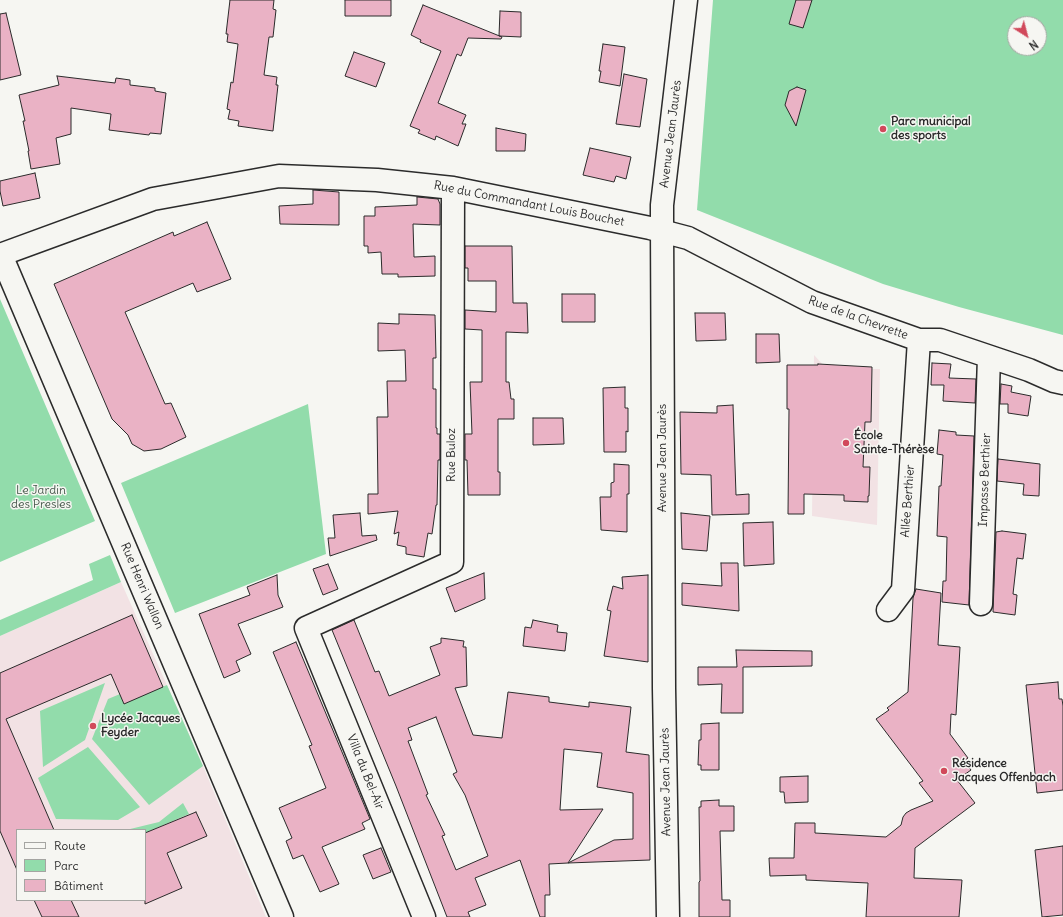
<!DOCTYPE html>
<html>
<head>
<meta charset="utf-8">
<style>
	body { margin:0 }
	#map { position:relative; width:1063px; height:917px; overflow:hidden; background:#f6f6f2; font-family:Delius,sans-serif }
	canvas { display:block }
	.legend { position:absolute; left:16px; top:829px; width:130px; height:72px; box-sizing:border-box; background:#f6f6f2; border:1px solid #a5a5a2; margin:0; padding:5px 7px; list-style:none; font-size:12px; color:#2b2b2b }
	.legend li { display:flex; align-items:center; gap:8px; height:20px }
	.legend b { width:20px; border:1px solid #a5a5a2 }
	.north { position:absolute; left:1007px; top:16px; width:40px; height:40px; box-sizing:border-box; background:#f6f6f2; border:1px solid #a5a5a2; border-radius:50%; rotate:144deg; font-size:11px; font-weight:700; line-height:16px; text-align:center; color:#2b2b2b }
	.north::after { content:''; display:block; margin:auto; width:14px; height:18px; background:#d1495b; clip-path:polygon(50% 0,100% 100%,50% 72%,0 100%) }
</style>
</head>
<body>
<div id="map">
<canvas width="1063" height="917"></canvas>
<ul class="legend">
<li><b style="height:5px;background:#f6f6f2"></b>Route</li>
<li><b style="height:11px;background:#92dcab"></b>Parc</li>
<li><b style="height:11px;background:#eab2c5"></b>Bâtiment</li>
</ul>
<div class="north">N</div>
</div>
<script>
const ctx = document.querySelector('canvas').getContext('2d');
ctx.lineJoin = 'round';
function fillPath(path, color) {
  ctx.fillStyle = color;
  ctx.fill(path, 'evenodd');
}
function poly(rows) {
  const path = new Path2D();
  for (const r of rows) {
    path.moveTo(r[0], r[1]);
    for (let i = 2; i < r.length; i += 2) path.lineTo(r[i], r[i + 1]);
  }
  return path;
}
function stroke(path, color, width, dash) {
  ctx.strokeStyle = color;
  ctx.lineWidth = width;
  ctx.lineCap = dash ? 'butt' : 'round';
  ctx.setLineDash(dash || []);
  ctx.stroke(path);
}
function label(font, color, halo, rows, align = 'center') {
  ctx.font = font + ' Delius,sans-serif';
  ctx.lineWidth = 3;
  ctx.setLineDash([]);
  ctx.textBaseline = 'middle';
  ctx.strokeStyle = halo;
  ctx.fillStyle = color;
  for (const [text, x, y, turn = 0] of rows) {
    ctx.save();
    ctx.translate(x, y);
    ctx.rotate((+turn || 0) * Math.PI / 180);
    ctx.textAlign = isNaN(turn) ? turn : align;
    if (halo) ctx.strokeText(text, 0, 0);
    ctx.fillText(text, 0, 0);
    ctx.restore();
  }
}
fillPath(poly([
	[814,355,826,368,880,369,877,525,812,516],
	[121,582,203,766,266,917,0,917,0,636],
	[17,830,145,830,145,900,17,900]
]), '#f2e2e4');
fillPath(poly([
	[713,0,1063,0,1063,335,959,307,883,284,697,210],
	[1015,24,1039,24,1039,48,1015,48],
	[0,299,95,521,0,562],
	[308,404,326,554,175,613,121,483],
	[110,555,121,582,0,636,0,620,93,580,89,564],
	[105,683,85,740,43,767,40,711],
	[167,685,203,766,149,805,92,739,108,699,120,694,124,703],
	[88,747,140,807,118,820,56,819,38,778],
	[183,803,189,814,145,833,145,830,126,830,159,822]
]), '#92dcab');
const building = poly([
	[230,0,274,0,273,9,276,10,273,37,269,37,264,75,277,77,276,85,278,85,273,131,238,126,239,121,228,119,230,110,227,109,231,82,233,83,238,44,227,42,228,34,226,34,230,0],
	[345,0,391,0,391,16,345,16,345,0],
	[796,0,812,0,803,28,789,24,796,0],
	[423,5,502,37,501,39,468,38,461,56,457,54,438,103,466,115,462,124,466,124,458,146,436,136,435,140,418,133,420,130,410,126,441,51,420,42,421,40,411,35,423,5],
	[500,11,521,12,521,37,499,36,500,11],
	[6,13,21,75,0,80,0,14,6,13],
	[603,44,625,47,620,86,599,82,601,71,599,71,603,44],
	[354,52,385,63,376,87,345,76,354,52],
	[624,74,647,79,640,127,616,124,624,74],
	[57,76,115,83,116,78,130,80,130,85,155,88,155,91,166,93,161,134,150,133,149,135,109,130,111,114,71,108,71,134,56,138,60,164,31,169,28,151,29,151,23,121,25,121,19,95,59,85,57,76],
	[797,87,806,90,796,126,785,105,789,91,797,87],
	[496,128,526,134,525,151,496,151,496,128],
	[590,148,631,157,626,179,616,176,614,182,583,175,590,148],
	[35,173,40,198,3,206,0,191,0,181,35,173],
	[313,190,339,192,339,225,280,224,279,206,313,204,313,190],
	[417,197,438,199,440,204,440,225,413,224,414,257,435,256,435,276,398,277,398,274,382,274,381,252,368,253,368,246,364,246,364,216,375,216,375,207,417,205,417,197],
	[207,222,231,279,197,292,193,283,125,312,165,404,171,403,186,437,161,449,144,451,132,444,128,435,112,419,54,284,173,232,174,236,207,222],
	[465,246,512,246,513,303,527,303,528,333,506,332,506,382,509,382,511,399,514,399,514,419,498,419,498,472,500,472,500,495,468,495,467,460,465,460,465,434,472,434,470,382,482,382,482,330,465,329,465,310,496,312,496,281,468,281,468,268,465,268,465,246],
	[562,294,595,294,595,322,562,322,562,294],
	[695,313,725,313,726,340,696,341,695,313],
	[399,314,435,315,436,358,433,358,433,389,436,389,436,428,437,428,437,434,440,434,440,460,438,460,437,505,436,505,432,534,428,533,424,557,406,554,406,547,397,545,399,532,394,534,398,511,368,514,368,494,378,494,377,417,388,417,387,381,406,381,405,350,378,351,378,323,399,324,399,314],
	[756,334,779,334,780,362,756,363,756,334],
	[932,363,951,364,949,378,976,379,975,403,943,401,944,385,931,385,932,363],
	[818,364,872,367,871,422,865,422,863,467,870,467,869,496,868,496,868,502,844,501,844,495,804,494,804,514,788,514,789,409,787,409,787,365,818,365,818,364],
	[1001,384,1012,386,1011,392,1031,396,1028,416,1008,413,1008,404,1000,404,1001,384],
	[625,387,625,408,628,408,628,432,626,431,626,452,604,452,603,388,625,387],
	[733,405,736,495,749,494,749,514,712,515,711,475,681,474,680,412,717,413,717,406,733,405],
	[533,418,563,418,564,444,533,445,533,418],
	[939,430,956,432,956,435,974,436,969,605,942,602,943,581,946,581,947,537,937,536,939,486,941,486,943,455,937,454,939,430],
	[998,459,1040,464,1039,496,1023,495,1024,484,997,481,998,459],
	[614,464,629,465,629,494,627,494,627,532,601,530,600,497,611,497,611,483,614,482,614,464],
	[360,513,362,536,376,535,377,540,330,556,328,538,335,538,333,515,360,513],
	[681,513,710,516,707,551,682,549,681,513],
	[773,522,774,564,744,566,743,523,773,522],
	[1002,531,1026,534,1023,559,1017,558,1013,594,1017,595,1015,615,993,612,996,532,1002,531],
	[721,563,738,563,739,611,682,605,682,583,722,586,721,563],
	[328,564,338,589,323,595,313,569,328,564],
	[484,573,485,599,455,612,446,588,484,573],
	[277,575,278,595,283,607,238,624,251,654,236,661,240,671,224,678,199,614,250,595,247,587,277,575],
	[648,575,648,662,604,656,611,611,607,610,613,586,623,589,622,577,648,575],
	[916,589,941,593,938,645,960,647,956,715,951,714,950,734,968,758,964,761,971,770,957,780,975,803,915,848,914,878,962,880,959,917,866,917,868,883,806,880,806,875,770,876,769,858,794,858,795,823,815,823,815,833,886,837,901,825,903,817,906,813,911,810,933,801,919,783,923,781,876,719,889,710,887,708,908,692,913,598,916,589],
	[132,615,163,687,124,704,111,674,6,719,54,830,17,830,17,870,0,831,0,673,132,615],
	[354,620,375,672,379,671,389,696,440,675,430,647,441,643,441,638,464,641,463,647,466,647,467,686,455,688,473,735,502,738,508,692,549,697,549,702,589,707,589,702,631,707,626,752,649,755,650,860,568,863,614,840,633,839,633,793,597,787,602,753,564,749,560,810,603,809,568,863,549,864,550,895,545,895,545,917,540,917,520,860,475,878,486,905,468,912,470,917,447,917,396,786,332,630,354,620],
	[436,717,457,772,453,774,465,795,488,856,456,870,442,836,445,835,426,795,428,794,408,741,412,740,408,728,436,717],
	[533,620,558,625,557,632,567,633,565,651,523,646,525,627,531,628,533,620],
	[296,642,370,819,362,823,365,829,322,847,339,884,320,892,303,855,293,859,286,841,292,838,279,808,326,788,309,746,312,745,273,652,296,642],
	[736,650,812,651,812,666,743,667,743,713,721,713,722,684,698,685,698,667,737,667,736,650],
	[1058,682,1059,699,1062,699,1063,706,1063,790,1037,793,1026,685,1058,682],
	[719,723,719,770,701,770,701,765,698,765,699,740,701,740,701,724,719,723],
	[808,776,808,802,785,803,784,792,780,792,780,777,808,776],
	[719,800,719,806,734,806,734,831,720,831,722,900,730,900,730,917,699,917,699,882,700,881,699,807,701,807,701,801,719,800],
	[196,812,207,836,167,853,182,888,145,904,145,833,196,812],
	[1063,846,1063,915,1042,917,1035,850,1063,846],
	[381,848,391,872,373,879,363,855,381,848],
	[34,900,71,900,79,917,42,917,34,900]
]);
fillPath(building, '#eab2c5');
stroke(building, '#2b2b2b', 1);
const street = poly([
	[0,255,153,199,279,176,377,180,453,188,650,228,688,238,812,302,919,340,940,340,1029,370,1054,381,1063,383],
	[1,255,282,917],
	[981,604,989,357],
	[888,610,903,590,919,340],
	[424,917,306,628,452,562,453,188]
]);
const secondary = poly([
	[668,917,664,688,662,222,662,205,686,0]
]);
stroke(street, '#2b2b2b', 25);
stroke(secondary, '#2b2b2b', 25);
stroke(street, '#f6f6f2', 22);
stroke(secondary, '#f6f6f2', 22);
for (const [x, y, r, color] of [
	[883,129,4,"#d1495b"],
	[846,443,4,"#d1495b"],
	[93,726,4,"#d1495b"],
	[944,771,4,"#d1495b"]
]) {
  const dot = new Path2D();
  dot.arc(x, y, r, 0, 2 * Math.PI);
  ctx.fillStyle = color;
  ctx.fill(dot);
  stroke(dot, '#f6f6f2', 1.5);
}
label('bold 12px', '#2b2b2b', '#f6f6f2', [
	["Parc municipal",891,122],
	["des sports",891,136],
	["École",854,436],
	["Sainte-Thérèse",854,450],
	["Lycée Jacques",101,719],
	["Feyder",101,733],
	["Résidence",952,764],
	["Jacques Offenbach",952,778]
], 'left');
label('12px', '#2b2b2b', '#f6f6f2', [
	["Avenue Jean Jaurès",671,134,-83],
	["Rue du Commandant Louis Bouchet",529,204,11],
	["Rue de la Chevrette",858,318,20],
	["Rue Buloz",452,455,-90],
	["Avenue Jean Jaurès",663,458,-90],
	["Impasse Berthier",985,480,-88],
	["Allée Berthier",908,501,-86],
	["Rue Henri Wallon",142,586,67],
	["Villa du Bel-Air",365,772,68],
	["Avenue Jean Jaurès",666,782,-91]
]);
label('12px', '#45574b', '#f6f6f2', [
	["Le Jardin",41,491],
	["des Presles",41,505]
]);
</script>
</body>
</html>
